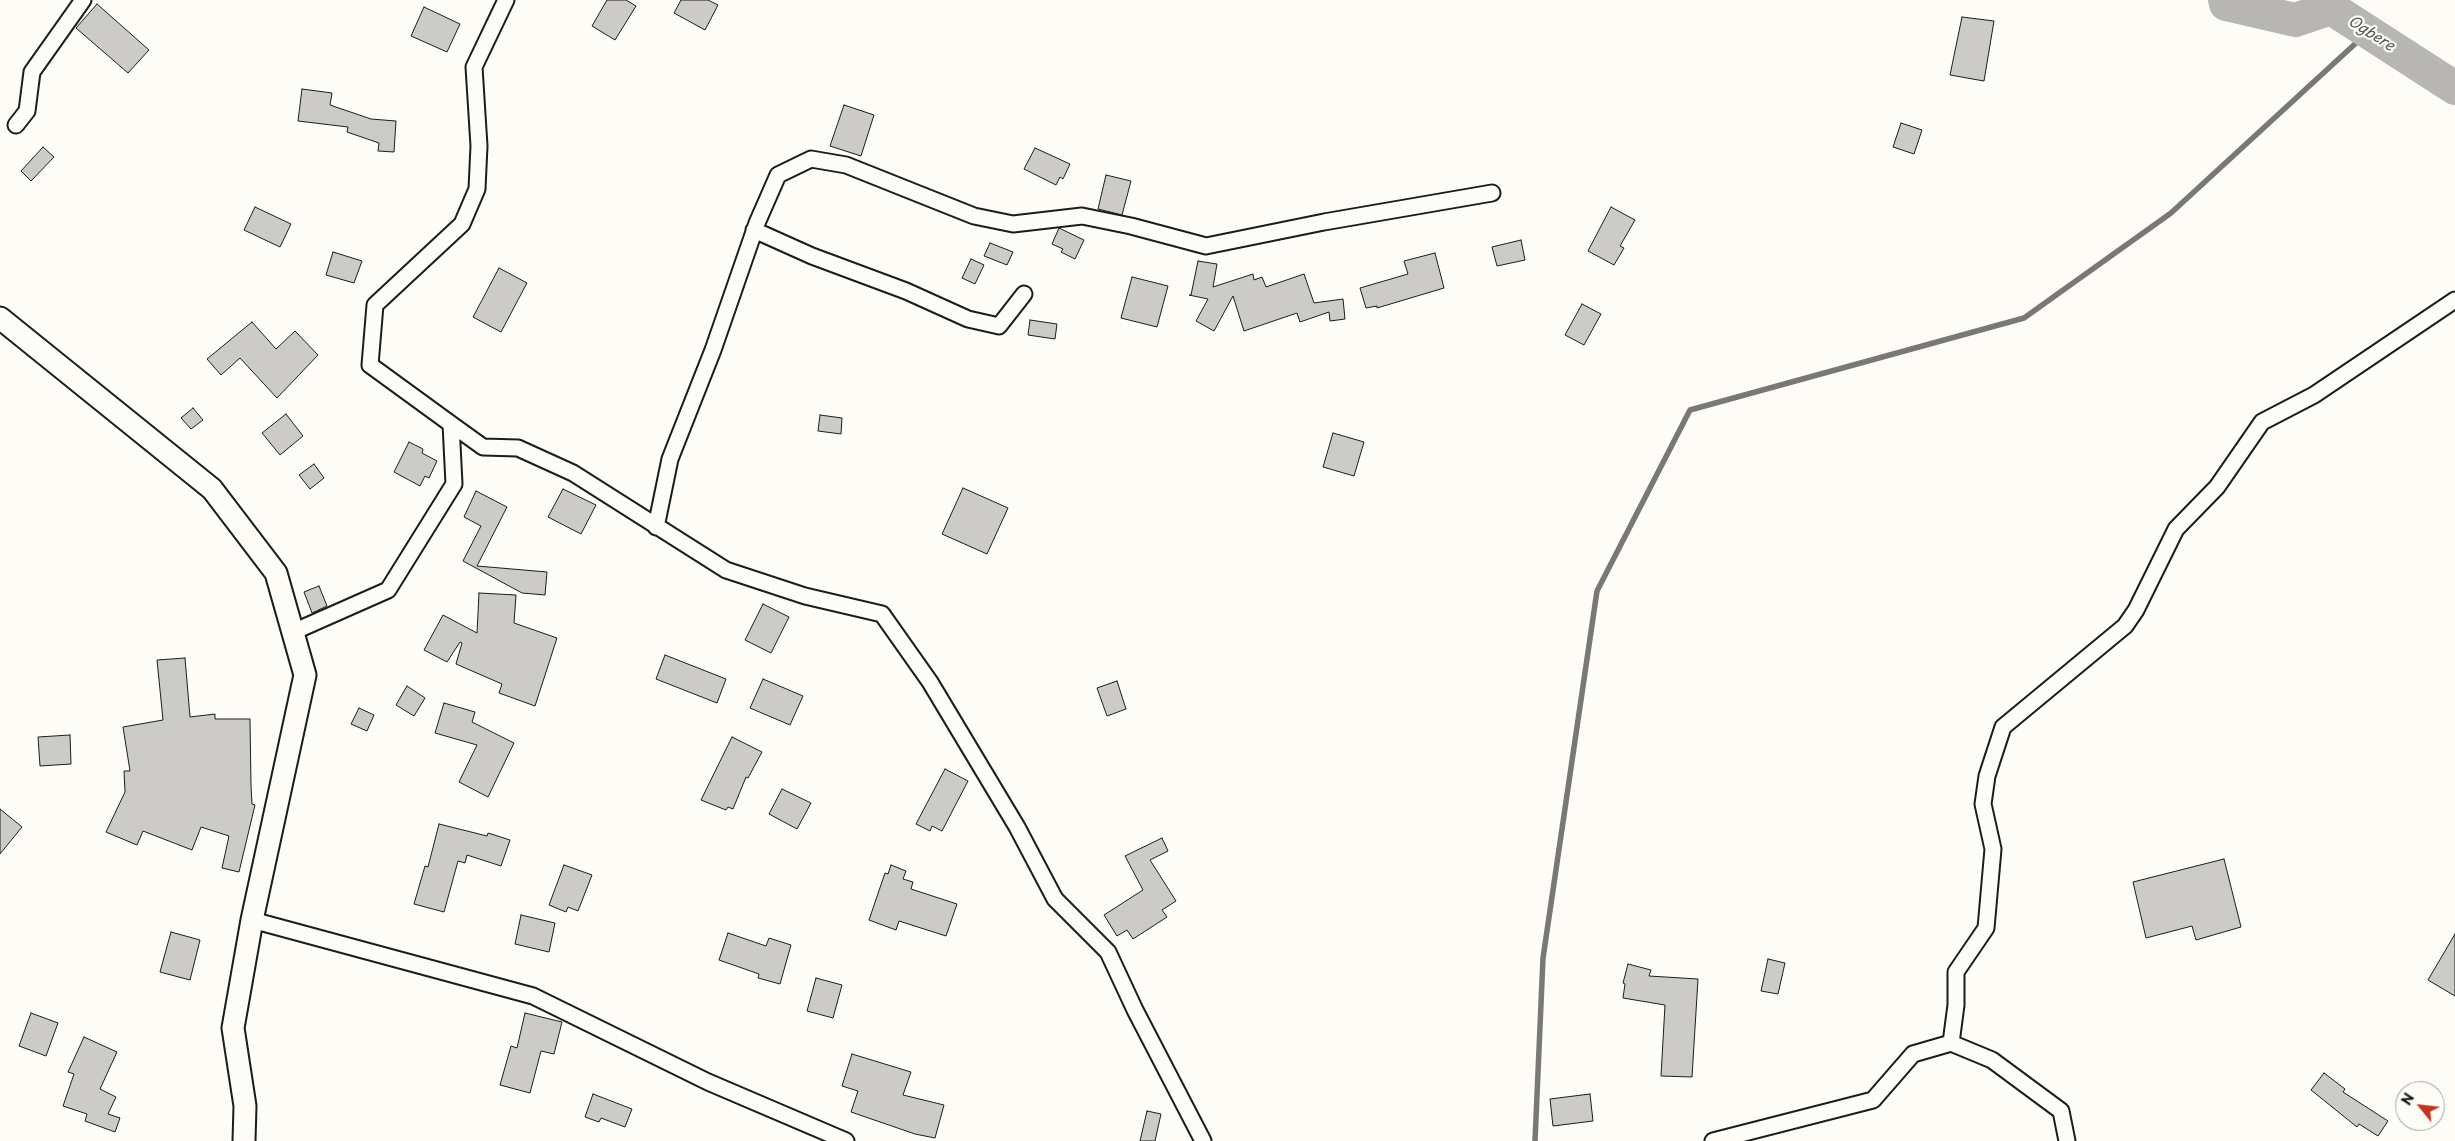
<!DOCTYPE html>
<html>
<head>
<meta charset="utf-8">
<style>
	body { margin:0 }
	#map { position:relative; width:2455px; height:1141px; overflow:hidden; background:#fdfcf7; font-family:"Playpen Sans",sans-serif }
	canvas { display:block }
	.north { position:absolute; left:2395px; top:1081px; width:50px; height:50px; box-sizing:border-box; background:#fdfcf7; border:1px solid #a3a29f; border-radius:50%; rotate:299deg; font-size:14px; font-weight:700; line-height:20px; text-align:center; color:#1c1c1c }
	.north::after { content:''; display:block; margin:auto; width:18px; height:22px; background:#c8321e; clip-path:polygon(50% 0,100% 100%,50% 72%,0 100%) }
</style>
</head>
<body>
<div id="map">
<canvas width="2455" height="1141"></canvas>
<div class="north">N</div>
</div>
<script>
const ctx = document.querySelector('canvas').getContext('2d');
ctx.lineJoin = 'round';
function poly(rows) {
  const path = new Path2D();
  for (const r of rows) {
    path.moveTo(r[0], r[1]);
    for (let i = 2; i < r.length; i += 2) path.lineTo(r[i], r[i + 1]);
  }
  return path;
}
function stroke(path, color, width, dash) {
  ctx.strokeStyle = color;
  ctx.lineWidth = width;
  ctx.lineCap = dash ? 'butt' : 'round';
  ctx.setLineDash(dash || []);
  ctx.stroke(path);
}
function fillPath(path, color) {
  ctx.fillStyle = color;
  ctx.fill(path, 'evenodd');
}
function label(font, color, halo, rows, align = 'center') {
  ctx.font = font + ' "Playpen Sans",sans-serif';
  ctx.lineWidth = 4.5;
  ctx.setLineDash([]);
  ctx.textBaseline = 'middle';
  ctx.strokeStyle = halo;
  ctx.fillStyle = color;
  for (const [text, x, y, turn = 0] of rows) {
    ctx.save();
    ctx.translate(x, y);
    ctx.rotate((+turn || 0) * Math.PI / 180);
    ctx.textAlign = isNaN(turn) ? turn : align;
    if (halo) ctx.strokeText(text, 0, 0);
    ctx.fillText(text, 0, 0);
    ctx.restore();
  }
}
stroke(poly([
	[1535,1141,1543,958,1597,591,1690,410,2024,318,2171,213,2368,32]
]), '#797876', 5.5);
stroke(poly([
	[2225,0,2226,4,2295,20,2331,8,2455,88]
]), '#b7b6b2', 34);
const building = poly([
	[607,0,626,0,636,6,615,40,592,26,607,0],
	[681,0,708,0,718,5,705,30,674,13,681,0],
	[97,4,149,50,128,73,76,28,97,4],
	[424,7,460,24,447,52,411,36,424,7],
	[1962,17,1994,21,1984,81,1950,75,1962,17],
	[302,89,332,93,330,105,371,119,396,121,394,152,378,151,379,143,347,132,348,127,298,121,302,89],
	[844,105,874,115,861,156,830,146,844,105],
	[1901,123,1922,130,1914,154,1893,147,1901,123],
	[43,147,54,157,31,181,21,171,43,147],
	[1035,148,1070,164,1063,179,1060,177,1056,185,1024,169,1035,148],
	[1106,175,1131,181,1122,215,1098,209,1106,175],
	[255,207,291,224,280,247,244,230,255,207],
	[1611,207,1635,220,1620,246,1624,248,1614,265,1588,251,1611,207],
	[1059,228,1084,240,1075,259,1061,252,1063,249,1052,244,1059,228],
	[1521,240,1525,260,1497,266,1492,247,1521,240],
	[990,243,1013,252,1007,265,984,256,990,243],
	[333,252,362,261,354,283,326,275,333,252],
	[1435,253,1444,288,1377,308,1377,306,1366,308,1360,288,1408,274,1404,261,1435,253],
	[971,259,984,265,975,284,962,278,971,259],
	[1198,261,1217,264,1213,287,1253,274,1254,280,1262,277,1266,287,1304,274,1314,303,1343,299,1345,319,1330,321,1329,312,1300,322,1297,313,1244,331,1233,296,1214,331,1196,321,1208,299,1189,295,1191,295,1198,261],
	[499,268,527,283,501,332,473,317,499,268],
	[1132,277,1168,286,1157,327,1121,318,1132,277],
	[1582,304,1601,314,1584,345,1565,335,1582,304],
	[1030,320,1057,324,1055,339,1028,335,1030,320],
	[252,322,276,349,295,331,318,355,277,398,240,358,221,375,207,359,252,322],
	[193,408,203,420,191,429,181,418,193,408],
	[286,414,303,436,280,455,262,433,286,414],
	[820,415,842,418,841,434,818,431,820,415],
	[1333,433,1364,442,1354,476,1323,467,1333,433],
	[409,442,423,449,422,453,437,461,429,478,425,476,420,486,394,472,409,442],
	[314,464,324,478,310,489,299,475,314,464],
	[963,488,1008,508,987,554,942,534,963,488],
	[563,489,596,505,581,534,548,517,563,489],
	[476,491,507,507,477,566,547,572,545,595,522,593,463,561,481,526,464,517,476,491],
	[319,586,327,606,312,613,304,592,319,586],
	[479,593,516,595,514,623,557,638,535,706,499,693,502,684,456,664,462,643,460,642,447,662,424,650,443,615,477,633,479,593],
	[763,604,789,617,771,653,745,640,763,604],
	[665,655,726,679,717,703,656,679,665,655],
	[185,658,190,717,215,714,215,719,250,719,251,786,252,804,255,805,239,872,222,868,229,836,201,827,192,850,143,831,137,845,106,832,125,792,124,771,130,771,123,727,163,720,157,660,185,658],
	[763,679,803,696,790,725,750,708,763,679],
	[1117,681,1126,709,1107,716,1097,688,1117,681],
	[407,686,425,698,414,716,396,705,407,686],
	[444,703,475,712,472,722,514,743,488,797,459,782,477,745,435,733,444,703],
	[359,708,374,715,367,731,351,724,359,708],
	[70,735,71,764,40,766,38,737,70,735],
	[732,737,762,752,748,778,746,777,733,809,728,807,726,810,701,800,732,737],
	[945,769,968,781,942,831,932,826,930,831,916,824,945,769],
	[782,789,811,803,797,829,769,814,782,789],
	[0,809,22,827,0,854,0,809],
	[439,824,487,836,488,833,510,840,501,866,467,855,465,863,458,861,444,912,414,904,425,866,428,867,439,824],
	[1162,838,1168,851,1150,860,1176,901,1162,910,1167,917,1133,939,1127,930,1117,936,1104,915,1143,890,1125,856,1162,838],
	[2224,859,2241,927,2196,940,2192,926,2146,938,2133,882,2224,859],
	[564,865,592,875,578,911,568,907,566,912,549,905,564,865],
	[891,865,906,871,903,879,913,882,911,889,957,904,946,936,899,921,896,930,869,920,885,873,888,874,891,865],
	[521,915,555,923,549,952,515,944,521,915],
	[171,932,200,940,190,980,160,972,171,932],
	[728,933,766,946,769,938,791,945,780,984,758,978,759,974,719,960,728,933],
	[2455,934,2455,996,2428,980,2455,934],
	[1768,959,1785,963,1778,994,1761,991,1768,959],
	[1628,964,1651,970,1649,976,1698,979,1692,1077,1661,1076,1665,1005,1623,998,1625,984,1623,983,1628,964],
	[816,978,842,985,833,1018,807,1011,816,978],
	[31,1013,58,1023,46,1056,19,1046,31,1013],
	[525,1013,562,1022,554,1054,541,1051,530,1093,500,1085,511,1046,517,1048,525,1013],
	[84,1037,117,1052,100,1089,116,1097,108,1114,120,1118,115,1132,85,1121,87,1114,63,1106,74,1074,68,1072,84,1037],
	[852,1054,911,1072,903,1095,944,1105,935,1138,915,1134,851,1112,858,1091,842,1086,852,1054],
	[2324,1073,2345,1089,2343,1092,2388,1121,2378,1136,2359,1124,2357,1127,2311,1090,2324,1073],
	[593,1094,632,1109,625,1127,601,1118,599,1122,585,1117,593,1094],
	[1590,1094,1593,1121,1553,1126,1550,1099,1590,1094],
	[1147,1111,1161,1114,1155,1141,1140,1141,1147,1111]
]);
fillPath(building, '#cccbc8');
stroke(building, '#1c1c1c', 1);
const street = poly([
	[16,125,27,111,32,72,83,0],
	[754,230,812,256,906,291,968,319,999,326,1024,294],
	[451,424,483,447,518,448,573,473,726,570,805,596,882,614,930,682,1017,827,1055,899,1108,952,1135,1010,1203,1141],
	[656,527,670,459,713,350,757,223,778,175,811,159,846,165,974,216,1013,224,1082,216,1131,226,1206,246,1324,222,1492,193],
	[293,632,388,590,454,484,451,424,370,365,375,305,462,224,477,189,479,146,474,67,506,0],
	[252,920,533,996,708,1082,846,1141],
	[1951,1043,1956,1005,1956,972,1986,928,1993,849,1983,804,1987,776,2003,727,2125,626,2136,610,2176,529,2217,487,2262,422,2314,395,2455,300],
	[1713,1141,1873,1100,1913,1054,1951,1043,1992,1060,2061,1111,2067,1141]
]);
const secondary = poly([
	[0,318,212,489,276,573,305,675,252,920,233,1028,245,1106,244,1141]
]);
stroke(street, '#1c1c1c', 19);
stroke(secondary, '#1c1c1c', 25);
stroke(street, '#fdfcf7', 15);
stroke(secondary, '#fdfcf7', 21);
label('italic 15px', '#5a5a58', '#fdfcf7', [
	["Ogbere",2371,34,33]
]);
</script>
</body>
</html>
